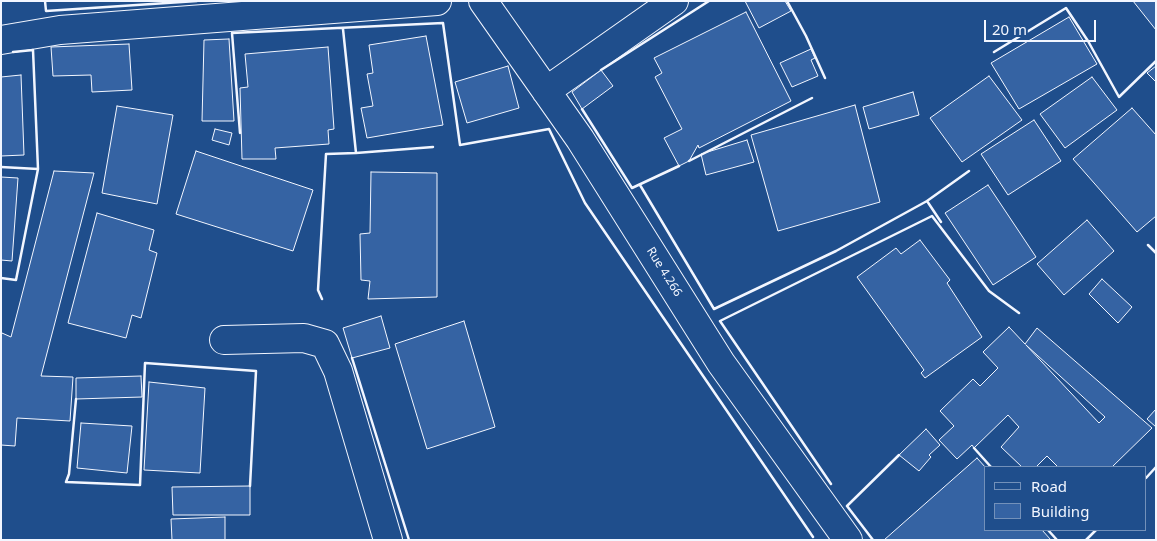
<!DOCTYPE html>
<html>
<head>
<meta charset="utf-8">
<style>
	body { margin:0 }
	#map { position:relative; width:1157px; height:541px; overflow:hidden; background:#1f4e8c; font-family:"Noto Sans",sans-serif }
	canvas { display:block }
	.frame { position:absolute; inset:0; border:2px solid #f2f6ff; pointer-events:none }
	.legend { position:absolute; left:984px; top:466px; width:162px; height:65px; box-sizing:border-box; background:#1f4e8c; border:1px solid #7391ba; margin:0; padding:6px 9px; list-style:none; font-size:15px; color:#f2f6ff }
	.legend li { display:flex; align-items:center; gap:10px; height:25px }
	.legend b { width:25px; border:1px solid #7391ba }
	.scale { position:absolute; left:984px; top:20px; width:112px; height:22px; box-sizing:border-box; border:2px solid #f2f6ff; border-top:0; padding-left:6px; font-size:15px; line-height:18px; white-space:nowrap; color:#f2f6ff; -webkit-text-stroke:4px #1f4e8c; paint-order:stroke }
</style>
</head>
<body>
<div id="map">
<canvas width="1157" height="541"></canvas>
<div class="frame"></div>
<ul class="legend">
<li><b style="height:6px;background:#1f4e8c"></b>Road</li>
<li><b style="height:14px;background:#3563a3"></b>Building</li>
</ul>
<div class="scale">20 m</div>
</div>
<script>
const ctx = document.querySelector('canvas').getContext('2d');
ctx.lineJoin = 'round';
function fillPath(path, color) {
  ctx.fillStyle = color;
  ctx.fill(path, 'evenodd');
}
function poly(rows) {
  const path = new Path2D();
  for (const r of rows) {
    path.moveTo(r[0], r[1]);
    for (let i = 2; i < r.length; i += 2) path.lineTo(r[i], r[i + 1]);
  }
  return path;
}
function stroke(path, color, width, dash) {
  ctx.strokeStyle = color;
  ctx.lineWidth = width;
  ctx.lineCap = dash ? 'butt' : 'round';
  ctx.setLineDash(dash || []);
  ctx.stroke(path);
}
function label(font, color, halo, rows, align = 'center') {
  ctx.font = font + ' "Noto Sans",sans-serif';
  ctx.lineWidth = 4;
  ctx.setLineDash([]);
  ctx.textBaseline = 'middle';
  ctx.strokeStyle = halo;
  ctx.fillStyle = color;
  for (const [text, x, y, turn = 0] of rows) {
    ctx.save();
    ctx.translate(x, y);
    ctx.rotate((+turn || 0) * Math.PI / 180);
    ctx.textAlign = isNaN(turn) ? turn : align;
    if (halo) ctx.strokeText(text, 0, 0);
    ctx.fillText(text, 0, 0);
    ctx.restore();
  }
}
const building = poly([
	[745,1,785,1,791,11,759,28,745,1],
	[1133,1,1156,1,1156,30,1133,1],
	[746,12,791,101,699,148,698,145,689,161,679,166,664,138,682,129,655,77,662,73,654,58,746,12],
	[1069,17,1097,64,1019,109,991,63,1069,17],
	[426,36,443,125,367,138,361,108,373,106,367,74,373,73,369,45,426,36],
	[229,39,234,121,202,121,204,40,229,39],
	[129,44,132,90,92,92,91,75,53,76,51,47,129,44],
	[328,47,334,129,328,130,329,144,275,148,276,159,242,159,240,88,248,87,245,54,328,47],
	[811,49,815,58,811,60,818,76,792,87,780,63,811,49],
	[508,66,519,108,467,123,455,82,508,66],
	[1156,66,1156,82,1147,73,1156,66],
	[601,70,613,86,582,109,572,92,601,70],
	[21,75,24,155,1,156,1,77,21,75],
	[989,76,1022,120,962,162,930,118,989,76],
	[1092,77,1117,110,1065,148,1040,114,1092,77],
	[913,92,919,115,869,129,863,107,913,92],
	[855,105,880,202,778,231,751,135,855,105],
	[117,106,173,115,157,204,102,193,117,106],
	[1132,108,1156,135,1156,216,1137,232,1073,159,1132,108],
	[1034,120,1061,161,1008,195,981,154,1034,120],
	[215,129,232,133,229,145,212,140,215,129],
	[747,140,754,162,706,175,701,154,747,140],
	[196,151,313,190,293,251,176,214,196,151],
	[54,171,94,173,41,376,73,377,70,421,17,418,15,446,1,445,1,336,2,333,11,337,54,171],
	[371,172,437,173,437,297,368,299,370,281,361,280,360,234,370,233,371,172],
	[1,177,18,178,12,261,1,260,1,177],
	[988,185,1036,257,993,285,945,213,988,185],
	[97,213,154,230,149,250,157,253,141,318,132,315,126,338,68,323,97,213],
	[1087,220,1114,251,1064,295,1037,264,1087,220],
	[920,240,950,280,947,283,982,337,925,378,921,373,924,370,857,277,896,248,901,254,920,240],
	[1102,279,1132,307,1118,323,1089,294,1102,279],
	[381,316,390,348,352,358,343,328,381,316],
	[464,321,495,427,427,449,395,344,464,321],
	[1009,327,1025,344,1037,328,1152,428,1112,467,1058,467,1047,456,1036,467,1022,467,1001,447,1019,427,1008,415,974,448,972,445,957,459,939,440,954,426,940,411,973,379,980,386,998,368,983,352,1009,327],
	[1026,345,1105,417,1099,423,1026,345],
	[141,376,142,397,76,399,76,378,141,376],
	[149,382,205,388,200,473,144,470,149,382],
	[1156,409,1156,427,1147,419,1156,409],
	[81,423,132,426,127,473,77,468,81,423],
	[926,429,940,445,929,455,931,457,919,471,899,455,926,429],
	[977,458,986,468,986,530,1042,530,1051,540,884,540,977,458],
	[250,486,250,515,173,515,172,487,250,486],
	[225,517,225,540,172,540,171,519,225,517]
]);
fillPath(building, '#3563a3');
stroke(building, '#f2f6ff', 1);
const minor = poly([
	[483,1,580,139,721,363,848,540],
	[1,40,60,30,437,1],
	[546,91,674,1],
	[224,340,304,338,325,344,338,371,388,540]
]);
stroke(minor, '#f2f6ff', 30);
stroke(minor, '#1f4e8c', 28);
stroke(poly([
	[45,1,46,11,197,1],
	[787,1,806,36,825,78],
	[994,52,1066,8,1088,41,1119,97,1156,61],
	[601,70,709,1],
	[582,109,632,188,679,166],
	[240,133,232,33,443,23,460,145,549,129,585,203,813,537],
	[356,153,433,147],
	[689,161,812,98],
	[1,167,38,169],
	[640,185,714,309,836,251,927,201],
	[941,222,927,201,969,171],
	[1148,245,1156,253],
	[1,278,16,280,38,169,33,50,13,52],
	[322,299,318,290,326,154,356,153,343,29],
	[352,358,409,540],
	[76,399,69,474,66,482,140,485,145,363,256,371,250,486],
	[974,448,991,467],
	[1146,478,1156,467],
	[831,484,720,321,932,216,989,291,1019,313],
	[1048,530,1057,540],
	[873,540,847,506,899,455],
	[1086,540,1096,530]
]), '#f2f6ff', 2.5);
label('12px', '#f2f6ff', '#1f4e8c', [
	["Rue 4.266",664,272,58]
]);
</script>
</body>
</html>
